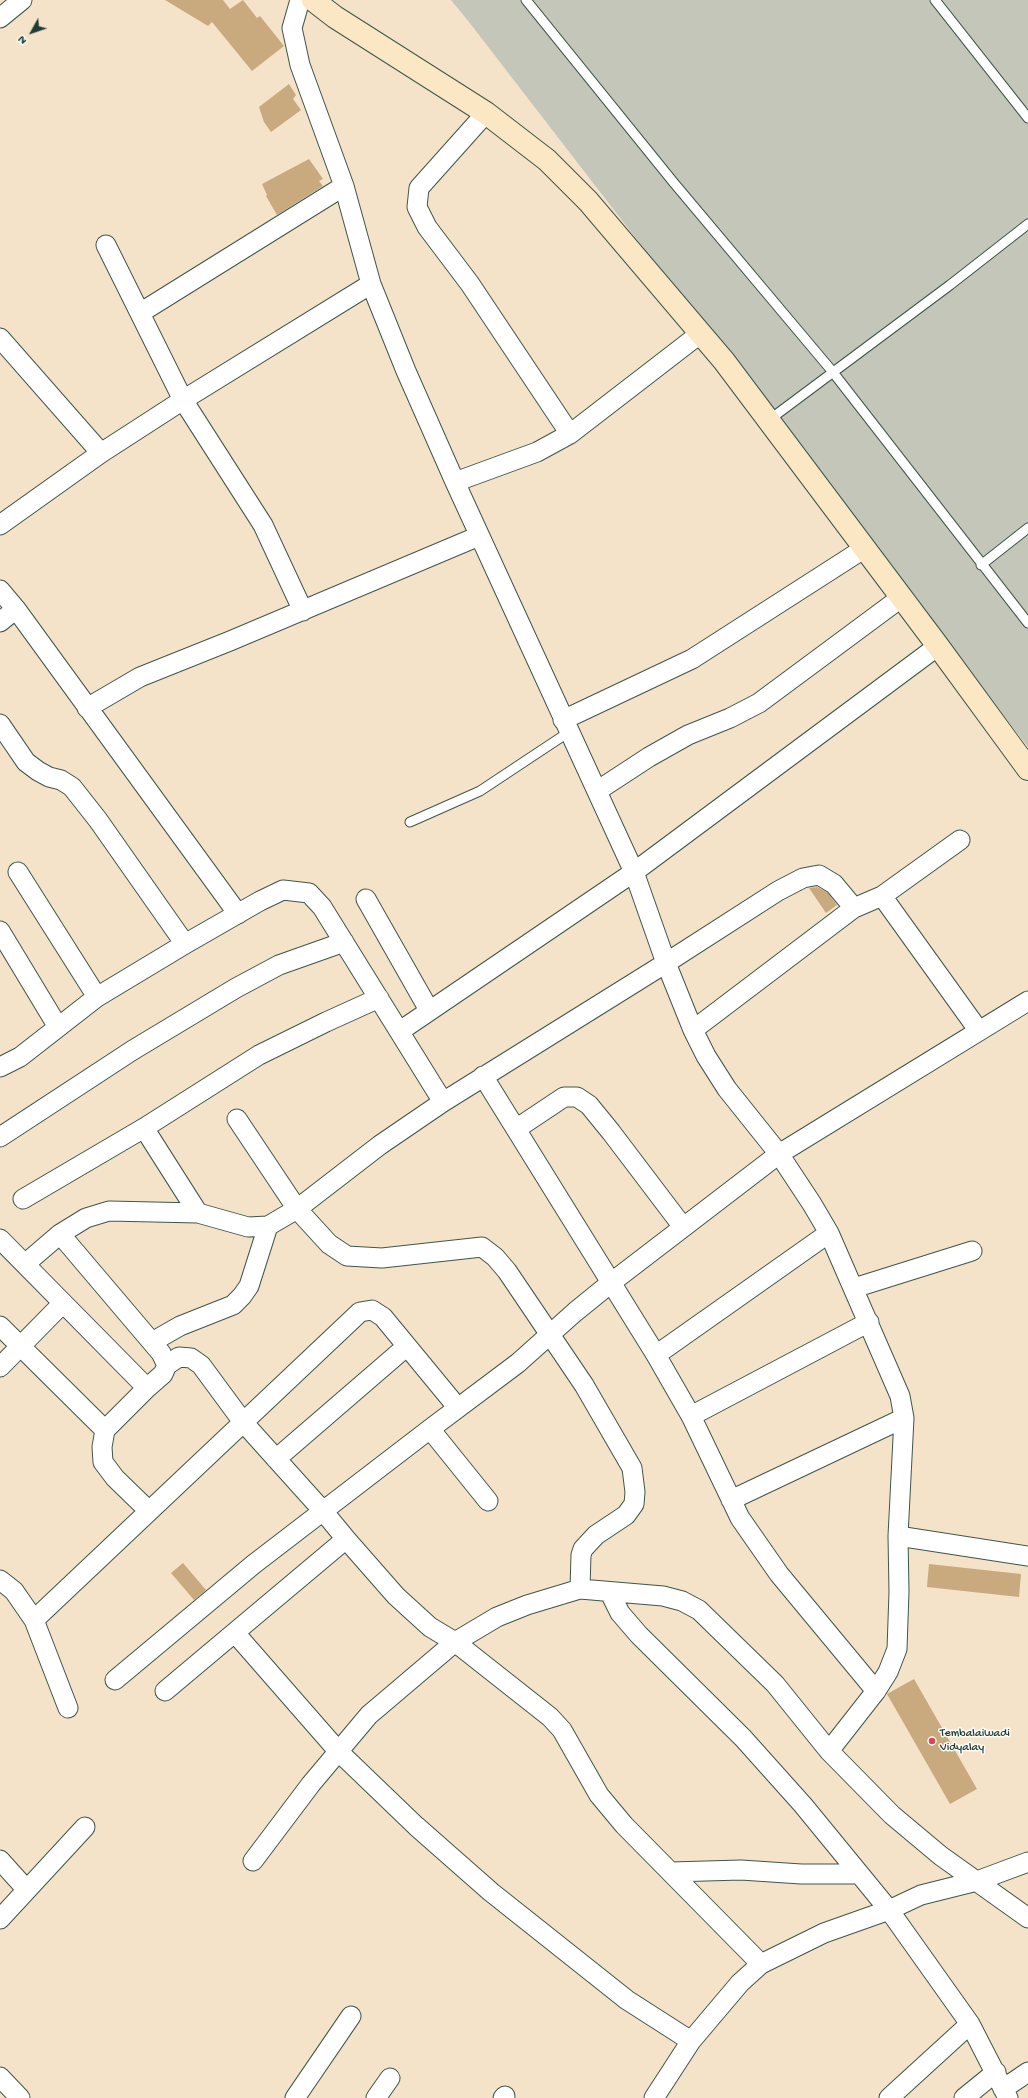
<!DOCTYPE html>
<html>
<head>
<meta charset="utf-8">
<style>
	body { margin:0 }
	#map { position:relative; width:1028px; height:2098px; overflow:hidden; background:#f4e3c8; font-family:"Gochi Hand",sans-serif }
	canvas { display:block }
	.north { position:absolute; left:12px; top:12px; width:40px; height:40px; -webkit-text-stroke:3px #fdfcf7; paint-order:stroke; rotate:230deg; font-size:11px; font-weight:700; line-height:16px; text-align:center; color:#1f3d34 }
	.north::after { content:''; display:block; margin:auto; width:14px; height:18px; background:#1f3d34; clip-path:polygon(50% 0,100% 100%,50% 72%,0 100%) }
</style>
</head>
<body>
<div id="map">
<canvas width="1028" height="2098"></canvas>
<div class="north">N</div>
</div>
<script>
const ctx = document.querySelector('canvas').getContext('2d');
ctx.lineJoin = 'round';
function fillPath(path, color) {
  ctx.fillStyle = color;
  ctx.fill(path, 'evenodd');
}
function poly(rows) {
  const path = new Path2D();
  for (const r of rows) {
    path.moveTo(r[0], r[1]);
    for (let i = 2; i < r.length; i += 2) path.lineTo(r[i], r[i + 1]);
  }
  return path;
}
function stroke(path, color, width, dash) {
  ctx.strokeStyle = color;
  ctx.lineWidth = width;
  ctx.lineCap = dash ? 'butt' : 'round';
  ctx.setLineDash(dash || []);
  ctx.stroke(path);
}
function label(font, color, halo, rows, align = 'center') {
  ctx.font = font + ' "Gochi Hand",sans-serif';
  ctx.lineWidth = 3;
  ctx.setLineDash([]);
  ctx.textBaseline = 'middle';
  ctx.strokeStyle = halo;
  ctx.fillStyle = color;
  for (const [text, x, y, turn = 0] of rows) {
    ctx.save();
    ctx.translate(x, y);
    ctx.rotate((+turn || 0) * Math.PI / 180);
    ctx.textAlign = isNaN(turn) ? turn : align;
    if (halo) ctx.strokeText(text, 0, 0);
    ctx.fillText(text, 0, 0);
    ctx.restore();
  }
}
fillPath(poly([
	[451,0,1028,0,1028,747,469,22]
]), '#c3c6b9');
fillPath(poly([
	[165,0,223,0,230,9,243,0,257,18,260,16,284,46,252,71,212,22,208,26],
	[289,84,296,95,293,99,301,110,271,132,264,122,259,107],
	[309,159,323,179,319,181,323,186,277,215,266,196,267,195,262,184],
	[817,887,827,892,837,905,826,913,809,888],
	[183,1563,206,1590,194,1600,171,1573],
	[929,1564,1021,1574,1019,1597,927,1587],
	[914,1679,977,1789,950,1804,887,1694]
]), '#c9a97e');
const lane = poly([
	[526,0,674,183,832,371,1028,623],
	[935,0,1028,118],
	[769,420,950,285,1028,224],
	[981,565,1028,528],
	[410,822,480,791,569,732]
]);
const street = poly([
	[300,0,292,28,300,65,344,186,371,284,406,371,455,482,634,872,666,963,693,1030,706,1056,727,1089,779,1154,812,1204,829,1233,900,1396,904,1418,898,1536,899,1592,897,1649,888,1672,876,1691,829,1751],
	[0,18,22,0],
	[486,113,419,188,417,207,427,227,470,284,570,434],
	[106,245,183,400,263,525,303,611],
	[140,313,344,186],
	[0,338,101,453],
	[455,482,537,452,570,434,701,333],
	[0,525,101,453,183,400,371,284],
	[0,590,16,609,238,914],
	[0,622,16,609],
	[87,708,140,677,230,641,479,536],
	[563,720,692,659,865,548],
	[0,724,26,762,38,771,49,777,61,780,72,787,98,820,185,944],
	[597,791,649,757,688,735,730,718,759,703,902,597],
	[18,872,97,997],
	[882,896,979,1031],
	[366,899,429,1010],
	[0,931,58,1027],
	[693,1030,854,908,882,896,960,840],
	[400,1031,634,872,938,646],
	[0,1067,20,1057,97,997,185,944,260,901,283,890,309,893,322,907,443,1102],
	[483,1076,656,1355,691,1416,740,1518,779,1574,876,1691],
	[237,1119,297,1209,329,1244,347,1256,382,1258,482,1247,495,1257,507,1271,584,1385,632,1468,635,1492,634,1504,626,1515,596,1535,583,1549,581,1555,580,1589],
	[144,1128,198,1213],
	[516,1129,564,1097,577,1097,589,1105,611,1132,683,1227],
	[0,1137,133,1050,236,988,279,965,344,942],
	[23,1199,144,1128,259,1055,326,1022,379,998],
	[60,1234,161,1353,167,1365,163,1374,147,1388,105,1430,102,1447,103,1462,115,1478,149,1511],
	[0,1239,147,1388],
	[25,1264,60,1234,86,1218,109,1211,198,1213,248,1227,268,1226,297,1209,380,1145,443,1102,666,963,778,891,803,878,819,875,834,884,854,908],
	[854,1288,972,1251],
	[0,1326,105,1430],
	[152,1342,180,1326,233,1305,242,1296,249,1286,268,1226],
	[656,1355,829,1233],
	[167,1365,179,1357,191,1358,201,1365,243,1422,323,1511,346,1539,396,1596,430,1627,455,1642,550,1717,562,1730,599,1795,624,1825,761,1964],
	[0,1367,63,1303],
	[691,1416,869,1322],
	[430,1429,488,1501],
	[276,1459,407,1346],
	[731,1500,904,1418],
	[898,1536,1028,1556],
	[0,1580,14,1591,34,1620,68,1708],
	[610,1593,620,1613,639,1635,743,1738,803,1805,889,1910,970,2024,1008,2098],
	[34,1620,360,1312,372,1310,383,1317,458,1408],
	[235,1633,339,1752,416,1826,491,1892,627,2000,691,2041],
	[115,1680,254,1564,430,1429,518,1363,575,1312,612,1282,779,1154,1028,1001],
	[165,1691,346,1539],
	[0,1860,27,1890],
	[253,1861,311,1784,369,1715,455,1642,497,1617,527,1605,580,1589,663,1596,682,1601,699,1610,775,1684,829,1751,892,1815,941,1856,1028,1918],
	[671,1872,741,1870,801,1874,858,1874],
	[0,1919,85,1827],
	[0,2077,20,2098],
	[1003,2089,1028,2072],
	[295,2098,351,2016],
	[376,2098,390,2078],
	[503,2098,505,2096],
	[654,2098,691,2041,740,1983,761,1964,824,1933,889,1910,921,1895,977,1881,1028,1862],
	[889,2098,970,2024],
	[964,2098,996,2072]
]);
const secondary = poly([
	[313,0,335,17,486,113,547,160,588,201,724,361,938,646,1028,769]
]);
stroke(lane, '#3f564a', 11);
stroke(street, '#3f564a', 21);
stroke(secondary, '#3f564a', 24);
stroke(lane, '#fff', 9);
stroke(street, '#fff', 19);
stroke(secondary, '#fbe7c3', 22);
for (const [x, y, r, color] of [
	[932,1741,4,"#d1495b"]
]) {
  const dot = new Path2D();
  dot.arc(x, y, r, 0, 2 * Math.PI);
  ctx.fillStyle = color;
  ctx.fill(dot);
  stroke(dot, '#fdfcf7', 1.5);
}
label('12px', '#1f3d34', '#fdfcf7', [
	["Tembalaiwadi",940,1734],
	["Vidyalay",940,1748]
], 'left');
</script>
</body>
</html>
